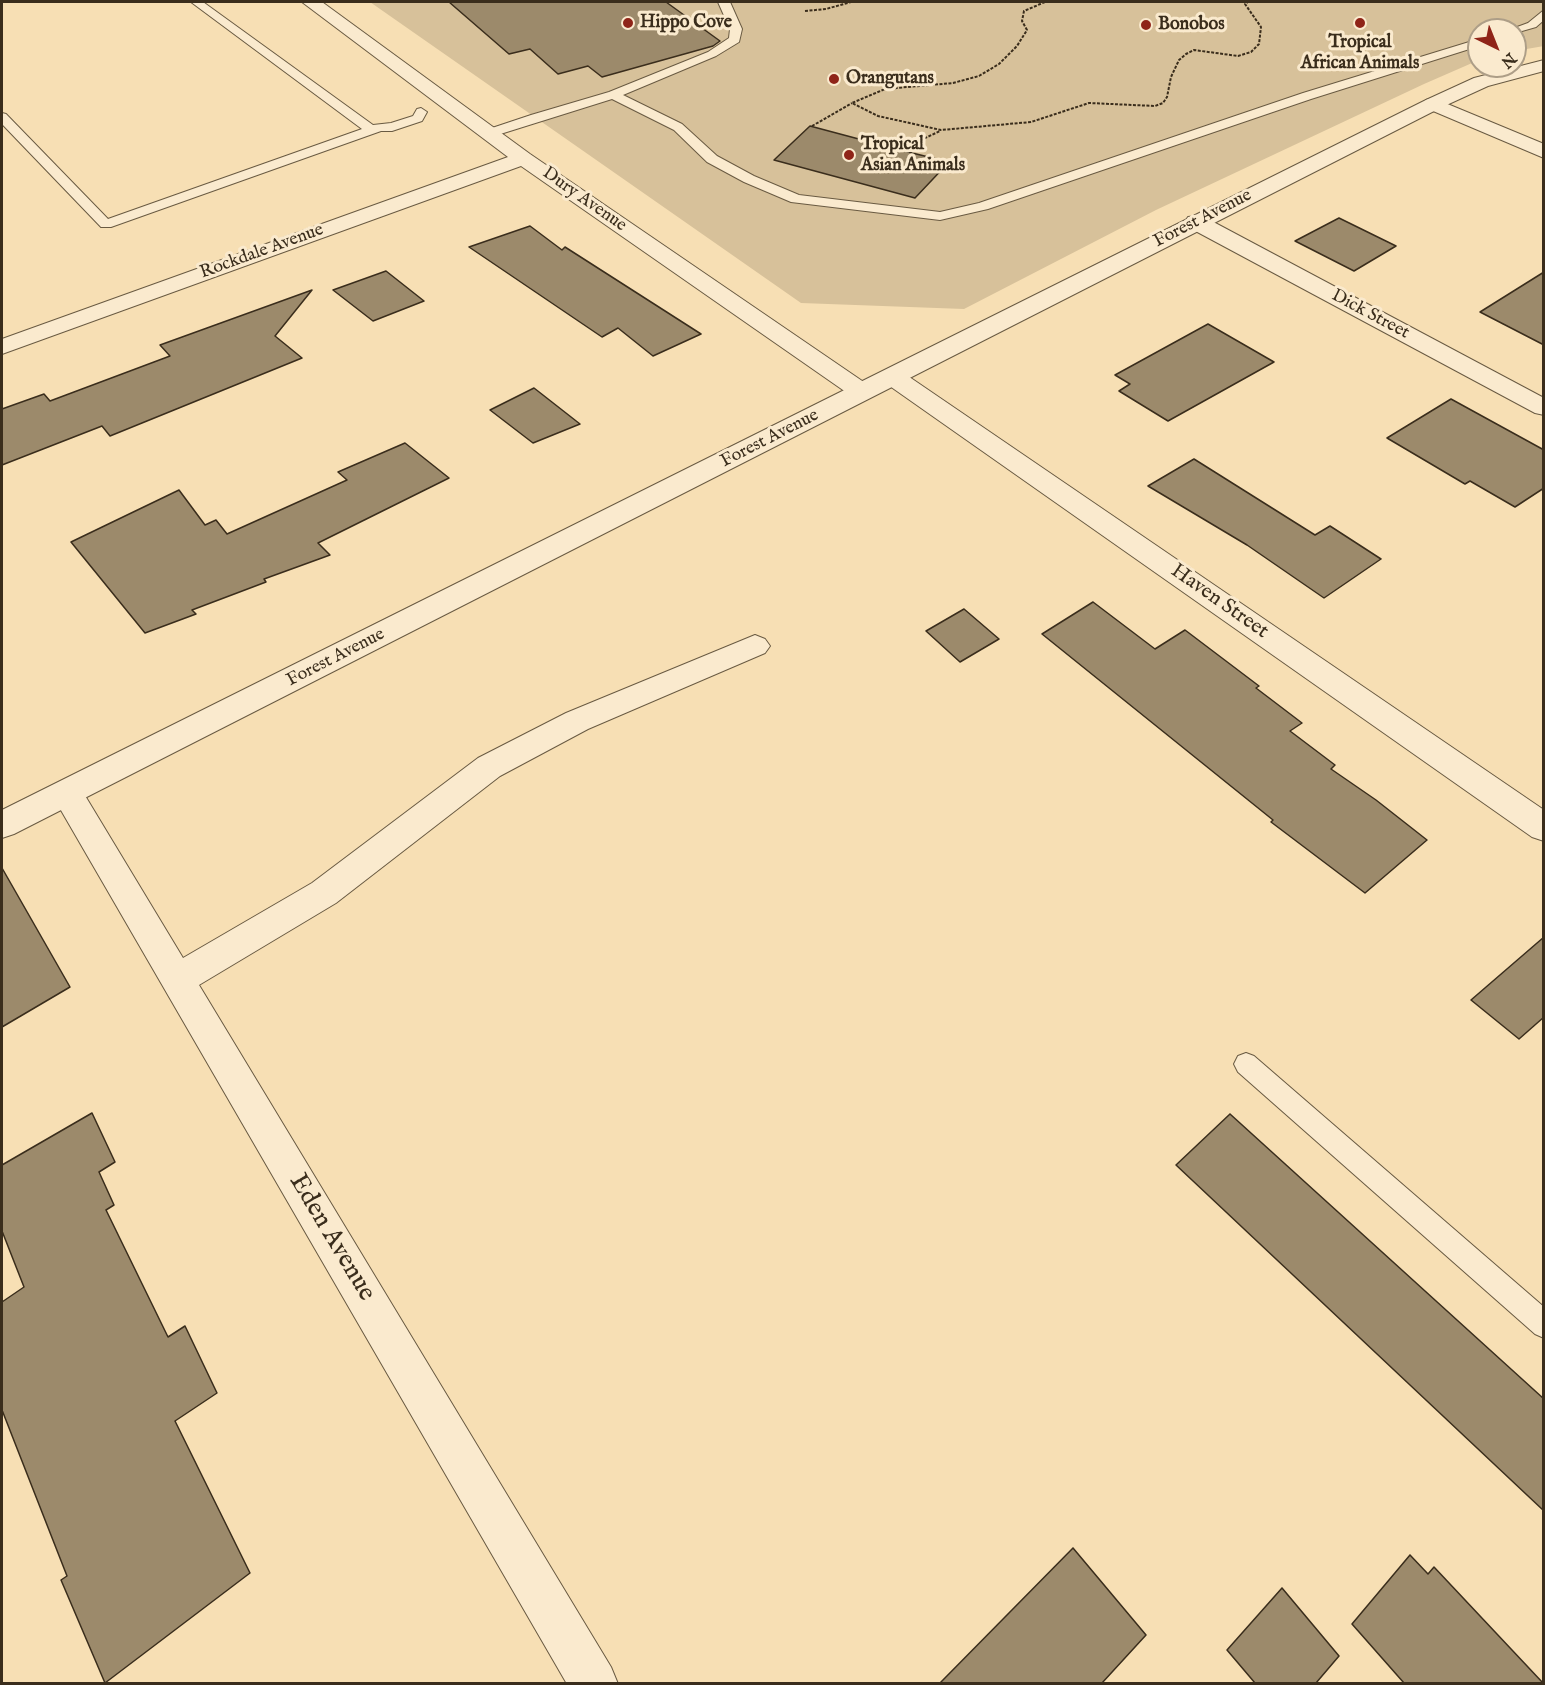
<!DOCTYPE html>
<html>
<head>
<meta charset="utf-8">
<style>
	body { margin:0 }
	#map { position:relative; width:1545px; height:1685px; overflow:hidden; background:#f7dfb4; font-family:"IM FELL English",serif }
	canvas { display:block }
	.frame { position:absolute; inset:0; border:3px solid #3a2d1c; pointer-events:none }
	.north { position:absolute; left:1467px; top:18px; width:60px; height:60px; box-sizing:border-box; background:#faeace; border:2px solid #ad9e87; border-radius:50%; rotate:137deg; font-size:16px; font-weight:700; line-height:24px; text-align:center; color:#3a2d1c }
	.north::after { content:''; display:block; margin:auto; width:21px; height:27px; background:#8f2418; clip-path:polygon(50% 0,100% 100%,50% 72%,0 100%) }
</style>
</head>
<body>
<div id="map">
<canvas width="1545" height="1685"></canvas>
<div class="frame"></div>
<div class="north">N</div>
</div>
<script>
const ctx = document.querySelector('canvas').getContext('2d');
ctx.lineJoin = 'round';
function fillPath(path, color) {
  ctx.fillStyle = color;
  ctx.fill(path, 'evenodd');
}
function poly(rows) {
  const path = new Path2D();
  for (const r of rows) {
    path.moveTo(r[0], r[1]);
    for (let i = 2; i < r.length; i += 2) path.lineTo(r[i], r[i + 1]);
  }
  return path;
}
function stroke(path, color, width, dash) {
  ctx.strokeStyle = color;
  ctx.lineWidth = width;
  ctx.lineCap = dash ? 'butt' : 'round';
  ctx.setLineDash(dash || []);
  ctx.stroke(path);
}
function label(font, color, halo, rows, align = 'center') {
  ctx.font = font + ' "IM FELL English",serif';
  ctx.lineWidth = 6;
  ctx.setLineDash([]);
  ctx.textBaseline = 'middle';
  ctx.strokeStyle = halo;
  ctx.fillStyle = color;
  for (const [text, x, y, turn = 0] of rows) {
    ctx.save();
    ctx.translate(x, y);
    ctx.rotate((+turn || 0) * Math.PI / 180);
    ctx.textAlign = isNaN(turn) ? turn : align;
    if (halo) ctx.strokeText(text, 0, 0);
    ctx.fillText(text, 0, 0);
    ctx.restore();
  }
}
fillPath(poly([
	[370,2,1543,2,1544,46,1515,51,1515,30,1479,30,1479,60,1424,84,1156,210,964,309,801,303]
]), '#d7c19a');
const building = poly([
	[449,2,666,2,720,41,713,46,602,77,588,66,558,74,530,49,509,54,449,2],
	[810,126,900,150,949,162,915,198,774,160,810,126],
	[1339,218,1396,246,1354,271,1295,241,1339,218],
	[530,226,562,250,565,247,701,334,653,356,618,328,602,337,469,247,530,226],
	[386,271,424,301,373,321,333,290,386,271],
	[1544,272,1544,345,1480,312,1544,272],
	[312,290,275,336,302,358,110,436,102,426,2,465,2,409,44,394,50,401,170,356,160,345,312,290],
	[1208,324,1274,362,1168,421,1119,391,1130,384,1115,375,1208,324],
	[534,388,580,424,533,443,490,410,534,388],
	[1451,399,1544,450,1544,488,1515,507,1470,481,1465,484,1387,438,1451,399],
	[405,443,449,478,318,543,330,555,264,579,266,582,192,610,196,614,145,633,71,542,179,490,205,525,216,520,227,534,347,480,338,472,405,443],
	[1194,459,1315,535,1330,526,1381,559,1324,598,1247,545,1148,486,1194,459],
	[1093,602,1155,649,1185,630,1259,686,1256,688,1302,723,1290,731,1335,765,1331,769,1376,800,1427,840,1365,893,1271,822,1273,820,1042,634,1093,602],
	[964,609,999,639,960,662,926,631,964,609],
	[2,868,70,987,2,1027,2,868],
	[1544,937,1544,1017,1519,1039,1471,1000,1544,937],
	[92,1113,115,1162,99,1172,114,1205,106,1210,168,1337,185,1326,217,1393,175,1421,250,1573,105,1683,61,1580,67,1576,2,1410,2,1302,24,1287,2,1231,2,1165,92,1113],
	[1230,1114,1544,1399,1544,1511,1176,1165,1230,1114],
	[1073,1548,1146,1635,1102,1683,940,1683,1073,1548],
	[1410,1555,1428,1574,1434,1567,1543,1683,1404,1683,1352,1624,1410,1555],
	[1282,1588,1339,1656,1316,1683,1255,1683,1227,1650,1282,1588]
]);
fillPath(building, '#9c8a6b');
stroke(building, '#3a2d1c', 1.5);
const service = poly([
	[191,2,203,2,373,125,391,123,413,116,417,109,421,108,427,112,422,121,392,131,381,131,111,227,101,227,2,124,2,113,6,114,108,219,362,129,191,2],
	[718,2,730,2,742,29,739,42,716,56,623,95,682,124,717,156,754,176,799,195,940,212,979,203,1303,93,1479,39,1479,46,1311,99,988,209,940,220,791,202,744,182,707,162,674,130,612,99,494,136,490,137,484,133,486,130,531,115,609,92,708,52,729,38,730,29,718,2],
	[1544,10,1544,20,1536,27,1515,33,1515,30,1509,30,1528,23,1544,10],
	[1246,1053,1254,1056,1544,1307,1544,1338,1535,1334,1238,1072,1234,1064,1238,1056,1246,1053]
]);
const minor = poly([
	[302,2,322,2,530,154,871,387,874,392,871,397,862,399,853,397,521,166,2,354,2,339,508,157,302,2],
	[1433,98,1544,144,1544,158,1426,108,1423,104,1426,100,1433,98],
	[1196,216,1204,217,1544,398,1544,415,1535,413,1188,227,1185,222,1188,217,1196,216],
	[893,370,902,372,1544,810,1544,841,1532,837,884,382,881,377,884,372,893,370],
	[755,635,765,639,770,646,765,653,588,729,500,776,336,903,199,985,611,1667,618,1684,567,1684,51,793,56,784,67,780,78,784,183,958,312,883,478,758,566,713,755,635]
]);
const tertiary = poly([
	[1544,60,1544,71,1488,86,1440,108,14,834,2,838,2,810,1426,100,1474,78,1544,60]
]);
stroke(service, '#695a42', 2);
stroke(minor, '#695a42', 2);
stroke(tertiary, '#695a42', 2);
stroke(poly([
	[1045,2,1024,11,1022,21,1027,30,1017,46,999,64,979,76,953,83,885,89,852,103,878,116,941,130,1031,122,1089,103,1155,106,1163,103,1167,97,1171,77,1179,60,1186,54,1194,50,1238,56,1251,52,1259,44,1261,27,1245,4,1248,2],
	[805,11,826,9,851,2],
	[812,126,852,103],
	[900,150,940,131]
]), '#3a2d1c', 2, [3, 1.5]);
fillPath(service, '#faeace');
fillPath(minor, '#faeace');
fillPath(tertiary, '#faeace');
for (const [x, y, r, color] of [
	[628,23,6,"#8f2418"],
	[1360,23,6,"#8f2418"],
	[1146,25,6,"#8f2418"],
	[834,79,6,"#8f2418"],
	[849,155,6,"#8f2418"]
]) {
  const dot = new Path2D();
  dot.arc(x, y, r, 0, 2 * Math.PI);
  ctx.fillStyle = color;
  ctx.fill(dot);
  stroke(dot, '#faeace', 2);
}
label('bold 18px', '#3a2d1c', '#faeace', [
	["Hippo Cove",640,23],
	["Bonobos",1158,25],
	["Tropical",1360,43,"center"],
	["African Animals",1360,64,"center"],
	["Orangutans",846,79],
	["Tropical",861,145],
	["Asian Animals",861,166]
], 'left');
label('18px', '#3a2d1c', '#faeace', [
	["Dury Avenue",584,200,35],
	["Forest Avenue",1203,219,-27],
	["Rockdale Avenue",262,252,-20],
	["Dick Street",1370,315,28],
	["Forest Avenue",770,439,-27],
	["Forest Avenue",336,658,-27]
]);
label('21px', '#3a2d1c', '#faeace', [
	["Haven Street",1219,602,35]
]);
label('26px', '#3a2d1c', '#faeace', [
	["Eden Avenue",331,1238,59]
]);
</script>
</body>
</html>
